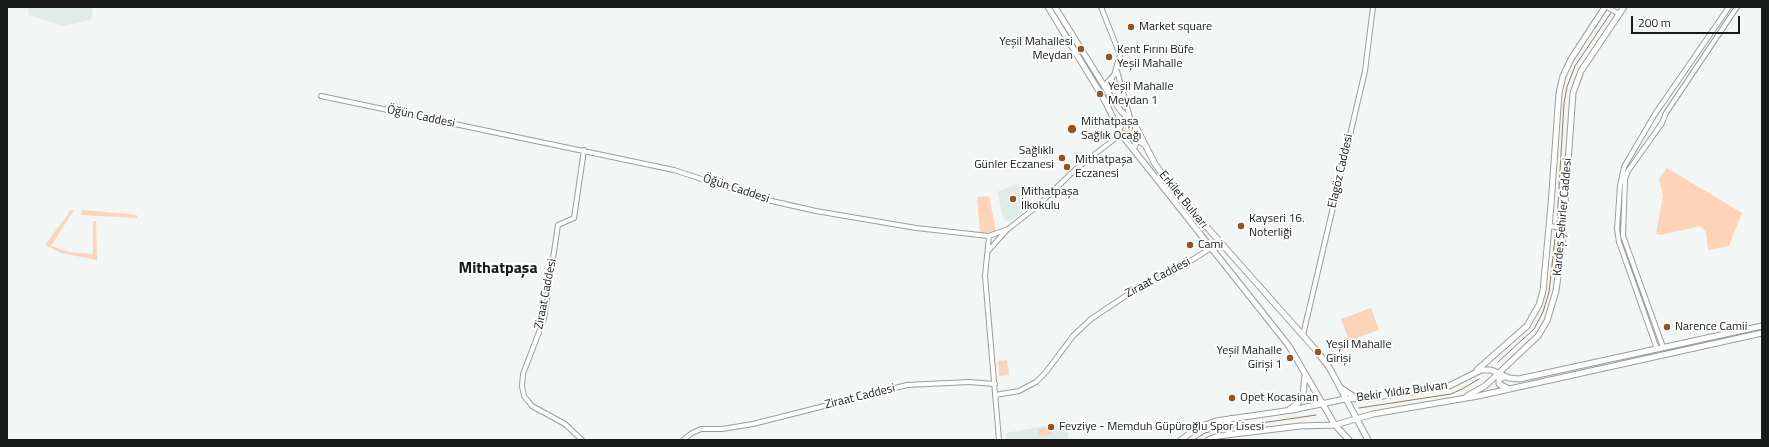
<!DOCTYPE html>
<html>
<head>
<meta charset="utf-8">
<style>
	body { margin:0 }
	#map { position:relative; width:1769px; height:447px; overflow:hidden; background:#f2f6f4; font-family:"Titillium Web",sans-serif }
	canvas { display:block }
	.frame { position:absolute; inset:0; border:8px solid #191b1a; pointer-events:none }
	.scale { position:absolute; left:1631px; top:16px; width:109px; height:18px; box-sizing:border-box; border:2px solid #191b1a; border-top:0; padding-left:5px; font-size:12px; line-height:14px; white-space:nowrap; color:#191b1a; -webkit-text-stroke:3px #fff; paint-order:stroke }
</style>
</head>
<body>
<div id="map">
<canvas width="1769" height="447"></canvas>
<div class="frame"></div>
<div class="scale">200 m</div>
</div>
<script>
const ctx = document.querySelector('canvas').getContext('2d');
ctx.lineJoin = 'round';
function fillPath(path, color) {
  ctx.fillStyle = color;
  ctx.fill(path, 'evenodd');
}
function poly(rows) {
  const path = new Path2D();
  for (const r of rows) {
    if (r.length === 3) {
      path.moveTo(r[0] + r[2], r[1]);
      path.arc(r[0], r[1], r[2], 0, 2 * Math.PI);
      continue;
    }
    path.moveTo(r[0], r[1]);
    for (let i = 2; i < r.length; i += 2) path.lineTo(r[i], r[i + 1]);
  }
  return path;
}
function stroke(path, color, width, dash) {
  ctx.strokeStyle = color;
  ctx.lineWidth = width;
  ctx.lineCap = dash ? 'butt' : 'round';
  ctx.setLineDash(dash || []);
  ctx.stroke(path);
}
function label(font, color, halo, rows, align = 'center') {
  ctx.font = font + ' "Titillium Web",sans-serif';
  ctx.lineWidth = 4;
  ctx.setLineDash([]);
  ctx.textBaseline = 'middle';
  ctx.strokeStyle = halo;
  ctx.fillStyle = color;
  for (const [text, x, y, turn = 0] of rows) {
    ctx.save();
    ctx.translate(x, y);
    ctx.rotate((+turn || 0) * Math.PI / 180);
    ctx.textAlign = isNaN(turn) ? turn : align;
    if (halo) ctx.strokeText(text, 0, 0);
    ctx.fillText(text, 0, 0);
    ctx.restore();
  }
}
fillPath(poly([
	[28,7,93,7,92,17,90,20,63,26,29,15],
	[1017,184,1031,205,1010,222,1004,220,997,192],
	[1066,422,1069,440,1007,440,1006,433]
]), '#dfece8');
fillPath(poly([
	[1128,129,6],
	[1667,168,1742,213,1729,246,1708,250,1706,232,1700,226,1661,235,1656,234,1663,196,1659,179],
	[989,196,996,232,980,233,977,197],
	[71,210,74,210,51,246,70,252,93,254,93,221,96,221,97,260,61,253,45,245],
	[82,210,137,215,137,218,81,215],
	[1371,308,1379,330,1349,341,1341,319],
	[1007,360,1009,375,999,376,998,361],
	[1052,427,1053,434,1039,436,1038,429]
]), '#fed4b9');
stroke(poly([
	[1557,222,1564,103,1567,87,1575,66,1612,11],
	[1498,362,1534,329,1543,312,1549,292,1556,230],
	[1359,408,1451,394,1462,389,1479,379],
	[1227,428,1316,415],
	[1194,440,1205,433,1224,428]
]), '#9c765d', 1);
const tertiary = poly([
	[1101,7,1120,55,1114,75,1104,86],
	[1607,7,1619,14],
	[1117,71,1131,121],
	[1109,93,1108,88,1112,79],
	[321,96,674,170,763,199,816,211,916,228,989,236,1008,229,1035,208,1077,168,1121,134],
	[1549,226,1564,228],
	[989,236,985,276,999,440],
	[988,251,1006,231],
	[1303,335,1365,71,1373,7],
	[1663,347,1623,236,1625,179,1628,171,1662,123,1666,113,1737,7],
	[1657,349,1619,242,1617,229,1620,186,1624,167,1655,114,1729,7],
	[995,395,1019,391,1036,382,1046,372,1073,336,1091,319,1139,287,1173,272,1211,248],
	[1231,435,1228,432,1226,426,1231,418],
	[582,440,565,424,532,406,524,396,522,386,523,374,544,319,558,225,574,218,584,150],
	[683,440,692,433,701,429,722,429,753,424,907,385,969,382,995,384]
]);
const primary = poly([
	[1048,7,1105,101,1121,134,1289,346,1335,425,1349,440],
	[1055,7,1111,97,1121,111,1135,125,1155,164,1174,190,1315,349,1329,367,1368,440],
	[1119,129,1123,122,1131,121],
	[1124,136,1132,136,1135,132,1136,127],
	[1134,148,1136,142,1139,141,1144,144],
	[1477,370,1527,326,1539,305,1543,291,1551,205,1559,93,1563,76,1571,59,1605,7],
	[1505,377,1499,379,1499,384,1509,389],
	[1341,388,1356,398],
	[1467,396,1485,386,1538,336,1547,321,1556,291,1562,245,1573,93,1581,71,1624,7],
	[1290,409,1298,403,1303,394,1305,375],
	[1181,440,1197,428,1216,421,1292,410,1345,399,1370,398,1449,386,1481,370,1491,370,1509,378,1519,379,1762,326],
	[1208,440,1218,436,1300,426,1335,425,1373,414,1478,396,1762,333]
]);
stroke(tertiary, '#9a9e9d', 6);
stroke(primary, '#9a9e9d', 7);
stroke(tertiary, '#fff', 4);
stroke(primary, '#fff', 5);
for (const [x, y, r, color] of [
	[1131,27,4,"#955321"],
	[1081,49,4,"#955321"],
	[1109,57,4,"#955321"],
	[1100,94,4,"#955321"],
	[1072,129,5,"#955321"],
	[1062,158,4,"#955321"],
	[1067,167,4,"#955321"],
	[1013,199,4,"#955321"],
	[1241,226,4,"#955321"],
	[1190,245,4,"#955321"],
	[1667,327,4,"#955321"],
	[1318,352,4,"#955321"],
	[1290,358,4,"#955321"],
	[1232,398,4,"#955321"],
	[1051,427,4,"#955321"]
]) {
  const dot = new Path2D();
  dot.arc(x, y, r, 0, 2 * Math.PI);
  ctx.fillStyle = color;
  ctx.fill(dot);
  stroke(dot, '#fff', 1.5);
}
label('12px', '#191b1a', '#fff', [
	["Market square",1139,27],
	["Yeşil Mahallesi",1073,42,"right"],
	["Meydan",1073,56,"right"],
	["Kent Fırını Büfe",1117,50],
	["Yeşil Mahalle",1117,64],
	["Yeşil Mahalle",1108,87],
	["Meydan 1",1108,101],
	["Mithatpaşa",1081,122],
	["Sağlık Ocağı",1081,136],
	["Sağlıklı",1054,151,"right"],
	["Günler Eczanesi",1054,165,"right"],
	["Mithatpaşa",1075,160],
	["Eczanesi",1075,174],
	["Mithatpaşa",1021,192],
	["İlkokulu",1021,206],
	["Kayseri 16.",1249,219],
	["Noterliği",1249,233],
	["Cami",1198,245],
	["Narence Camii",1675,327],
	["Yeşil Mahalle",1326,345],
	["Girişi",1326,359],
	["Yeşil Mahalle",1282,351,"right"],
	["Girişi 1",1282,365,"right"],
	["Opet Kocasinan",1240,398],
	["Fevziye - Memduh Güpüroğlu Spor Lisesi",1059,427]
], 'left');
label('12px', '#191b1a', '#fff', [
	["Öğün Caddesi",421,117,12],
	["Elagöz Caddesi",1341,171,-77],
	["Öğün Caddesi",736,189,18],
	["Erkilet Bulvarı",1183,200,51],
	["Kardeş Şehirler Caddesi",1563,217,-85],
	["Ziraat Caddesi",1158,278,-28],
	["Ziraat Caddesi",546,294,-79],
	["Bekir Yıldız Bulvarı",1402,392,-8],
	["Ziraat Caddesi",860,397,-14]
]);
label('bold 16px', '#191b1a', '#fff', [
	["Mithatpaşa",498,269]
]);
</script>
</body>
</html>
